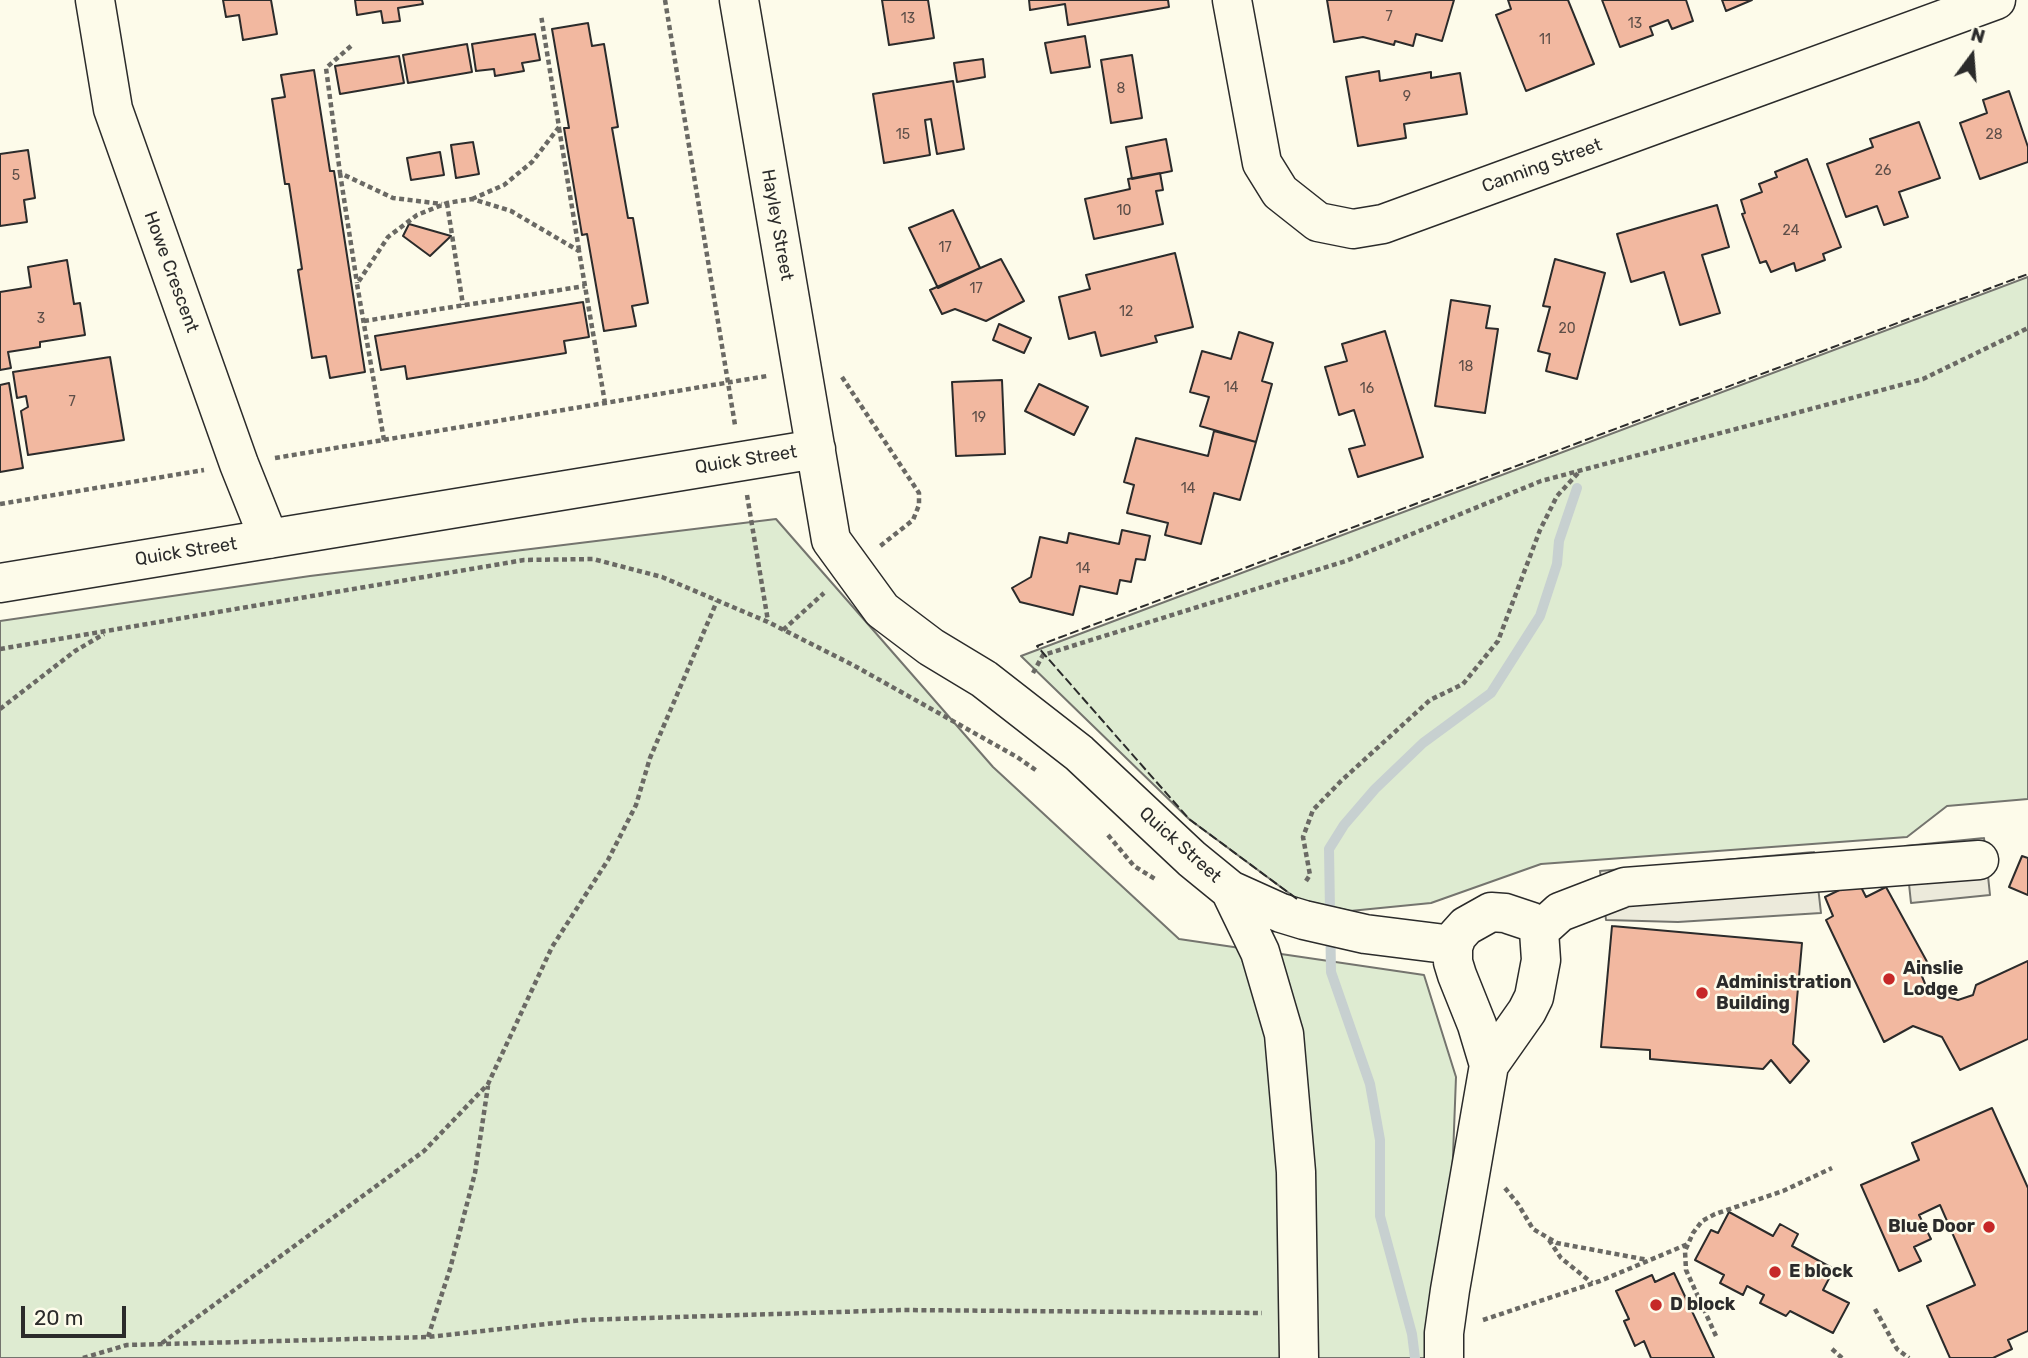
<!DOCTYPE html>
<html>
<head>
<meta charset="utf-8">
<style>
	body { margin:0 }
	#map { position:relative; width:2028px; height:1358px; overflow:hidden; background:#fdfbea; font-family:Rubik,sans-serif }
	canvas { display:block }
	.north { position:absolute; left:1937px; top:21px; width:70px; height:70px; -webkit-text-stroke:5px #fdfbea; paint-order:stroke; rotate:16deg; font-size:19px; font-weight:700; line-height:28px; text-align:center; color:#2b2b2b }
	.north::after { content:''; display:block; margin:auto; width:24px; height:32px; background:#2b2b2b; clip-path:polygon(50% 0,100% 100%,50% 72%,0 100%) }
	.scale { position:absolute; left:21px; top:1306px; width:105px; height:32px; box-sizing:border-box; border:4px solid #2b2b2b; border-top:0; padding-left:9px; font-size:21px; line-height:24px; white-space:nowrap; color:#2b2b2b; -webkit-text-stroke:5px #fdfbea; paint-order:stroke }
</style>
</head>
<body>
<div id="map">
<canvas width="2028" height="1358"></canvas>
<div class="north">N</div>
<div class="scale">20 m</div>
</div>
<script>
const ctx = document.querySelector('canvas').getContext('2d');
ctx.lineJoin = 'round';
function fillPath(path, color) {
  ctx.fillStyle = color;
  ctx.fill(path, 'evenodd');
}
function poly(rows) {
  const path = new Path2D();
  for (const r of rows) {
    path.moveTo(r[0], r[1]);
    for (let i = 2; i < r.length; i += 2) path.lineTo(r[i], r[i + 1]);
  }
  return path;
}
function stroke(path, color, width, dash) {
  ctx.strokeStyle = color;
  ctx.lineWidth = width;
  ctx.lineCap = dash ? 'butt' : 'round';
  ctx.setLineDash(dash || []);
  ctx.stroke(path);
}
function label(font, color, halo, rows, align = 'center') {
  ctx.font = font + ' Rubik,sans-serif';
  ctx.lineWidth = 5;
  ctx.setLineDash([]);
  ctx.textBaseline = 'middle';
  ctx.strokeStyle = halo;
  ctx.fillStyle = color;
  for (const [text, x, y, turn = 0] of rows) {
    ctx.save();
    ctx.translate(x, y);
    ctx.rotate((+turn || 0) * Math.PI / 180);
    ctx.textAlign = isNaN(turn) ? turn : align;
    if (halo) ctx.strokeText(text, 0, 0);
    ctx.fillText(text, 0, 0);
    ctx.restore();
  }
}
const green = poly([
	[2028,277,2028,799,1947,806,1907,837,1541,864,1431,903,1350,911,1297,899,1189,819,1021,656,2028,277],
	[776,519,993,767,1179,939,1424,975,1456,1077,1447,1314,1454,1358,0,1358,0,621,310,576,776,519]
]);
fillPath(green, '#deebd1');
stroke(green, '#74746e', 2);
const parking = poly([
	[1984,838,1990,895,1911,903,1905,846,1984,838],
	[1814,852,1821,913,1678,922,1606,920,1600,871,1814,852]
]);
fillPath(parking, '#eceadb');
stroke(parking, '#74746e', 2);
stroke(poly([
	[1415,1358,1412,1334,1380,1216,1380,1140,1370,1084,1331,972,1329,849,1344,825,1375,789,1423,743,1491,693,1540,616,1557,564,1559,541,1577,488]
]), '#c7d0d0', 10);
const building = poly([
	[223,0,271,0,277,34,243,40,239,15,226,17,223,0],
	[355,0,422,0,423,4,398,8,400,21,383,23,381,11,357,15,355,0],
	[882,0,928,0,934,38,889,45,882,0],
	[1029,0,1168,0,1169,7,1068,25,1065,4,1030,10,1029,0],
	[1327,0,1454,0,1442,41,1416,34,1413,46,1395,41,1394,45,1363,37,1334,42,1327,0],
	[1508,0,1568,0,1594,64,1526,91,1496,15,1511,9,1508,0],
	[1602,0,1686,0,1693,21,1672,29,1668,20,1650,27,1653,35,1620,47,1602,0],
	[1722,0,1752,0,1726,11,1722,0],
	[588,23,592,46,604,44,618,127,612,128,628,218,633,218,648,303,632,306,636,326,604,331,587,234,582,235,564,128,569,128,552,29,588,23],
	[535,34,540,60,522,63,524,71,495,76,494,69,476,71,472,44,535,34],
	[1085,36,1090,67,1051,73,1045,43,1085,36],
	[467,44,472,72,408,83,403,55,467,44],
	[1132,55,1142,118,1111,123,1101,60,1132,55],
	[399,56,404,83,340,94,335,66,399,56],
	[983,59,985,77,957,82,954,63,983,59],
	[314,70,330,171,334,171,365,372,330,378,326,356,312,358,298,270,302,269,289,184,285,184,272,99,285,97,281,75,314,70],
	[1379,71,1380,81,1431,72,1431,78,1460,73,1467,114,1404,124,1406,138,1358,146,1346,77,1379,71],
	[953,81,964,149,937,154,931,119,925,120,930,155,884,163,873,94,953,81],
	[2009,91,2028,147,2028,162,1980,179,1960,123,1987,113,1983,100,2009,91],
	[1919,122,1940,178,1899,192,1908,217,1884,225,1877,206,1846,217,1827,164,1873,147,1870,139,1919,122],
	[1166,139,1172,171,1132,179,1126,147,1166,139],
	[473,142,479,174,456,178,451,145,473,142],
	[28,150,35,198,24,200,27,222,0,226,0,154,28,150],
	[440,152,444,175,411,180,407,158,440,152],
	[1807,159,1841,247,1823,254,1825,260,1796,271,1794,263,1771,272,1766,261,1760,263,1742,214,1745,213,1741,200,1762,192,1759,184,1777,177,1775,172,1807,159],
	[1160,173,1163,190,1156,191,1163,224,1094,239,1085,199,1130,189,1128,179,1160,173],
	[1717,205,1729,247,1702,255,1720,313,1680,325,1664,272,1631,282,1617,234,1717,205],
	[953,210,980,268,938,288,909,228,953,210],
	[409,224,451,236,430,256,403,236,409,224],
	[1175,253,1193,327,1155,336,1157,342,1101,356,1095,332,1069,339,1059,297,1090,289,1086,275,1175,253],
	[1001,259,1024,301,986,321,955,309,942,314,930,290,1001,259],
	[1555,259,1605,273,1577,379,1546,371,1550,354,1538,351,1550,307,1543,306,1555,259],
	[67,260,74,304,80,303,85,335,40,342,40,347,8,352,11,368,0,370,0,292,31,287,28,267,67,260],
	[1451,300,1490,306,1486,328,1498,329,1485,413,1435,406,1451,300],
	[583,302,589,337,564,341,566,353,407,379,405,366,381,370,375,336,583,302],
	[999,324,1031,338,1024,353,993,340,999,324],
	[1385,331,1423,457,1358,477,1349,449,1365,445,1354,410,1339,415,1325,367,1347,361,1342,344,1385,331],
	[1239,332,1273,343,1262,381,1272,384,1256,442,1200,426,1209,397,1190,392,1202,351,1231,359,1239,332],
	[110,357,124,440,28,455,21,411,28,407,26,396,17,398,13,372,110,357],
	[1002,380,1005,454,956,456,952,382,1002,380],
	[9,383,23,468,0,472,0,385,9,383],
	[1039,384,1088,407,1074,435,1025,411,1039,384],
	[1214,431,1256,442,1240,500,1214,493,1201,544,1165,535,1168,523,1127,513,1134,485,1124,482,1136,438,1208,456,1214,431],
	[1122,530,1150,536,1145,560,1136,559,1131,582,1120,580,1117,594,1080,586,1073,615,1020,602,1012,588,1031,577,1040,537,1067,543,1069,533,1119,544,1122,530],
	[2022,856,2028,858,2028,895,2009,887,2022,856],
	[1858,881,1866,897,1886,887,1931,969,1921,974,1928,991,1958,1000,1973,995,1976,985,2028,961,2028,1039,1960,1070,1942,1037,1913,1026,1884,1042,1826,920,1833,916,1825,897,1858,881],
	[1612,926,1802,943,1793,1044,1809,1061,1790,1083,1771,1060,1763,1069,1650,1059,1650,1050,1601,1047,1612,926],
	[1992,1108,2028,1188,2028,1331,2008,1340,2012,1349,1993,1358,1950,1358,1927,1306,1975,1285,1940,1205,1919,1215,1931,1239,1914,1247,1921,1261,1899,1271,1861,1185,1919,1160,1912,1143,1992,1108],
	[1729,1212,1773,1236,1780,1224,1798,1234,1792,1246,1834,1269,1823,1290,1849,1303,1833,1333,1790,1311,1786,1316,1760,1303,1764,1295,1747,1286,1743,1295,1720,1283,1724,1275,1695,1260,1711,1230,1718,1233,1729,1212],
	[1674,1273,1714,1358,1651,1358,1644,1341,1635,1346,1624,1321,1629,1319,1616,1291,1652,1275,1655,1282,1674,1273]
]);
fillPath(building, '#f2b8a0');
stroke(building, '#2b2b2b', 2);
const minor = poly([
	[95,0,113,109,239,464,269,539],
	[739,0,831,540,882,610,931,647,984,679,1079,753,1192,859,1230,890,1281,913,1304,920,1365,934,1453,945],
	[1232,0,1262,163,1280,192,1318,222,1353,229,1383,224,1996,0],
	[0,583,816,449],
	[1230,890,1260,952,1284,1034,1296,1172,1299,1358],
	[1491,912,1505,913,1532,922,1539,931,1541,960,1534,997,1527,1011,1489,1065,1477,1025,1457,975,1453,962,1453,947,1457,936,1466,926,1491,912],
	[1539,931,1560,912,1625,887,1979,860],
	[1444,1358,1444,1333,1450,1290,1489,1065]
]);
stroke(minor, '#2b2b2b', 41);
stroke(poly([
	[665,0,735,425],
	[351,46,326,68,340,173,393,198,442,204],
	[559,128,579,250],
	[340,173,357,283],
	[472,199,504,185,532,162,559,127,541,15],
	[447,203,463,305],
	[364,321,585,286],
	[842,377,919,493,919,505,913,520,879,547],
	[384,440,357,284,388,237,417,215,447,203,472,199,511,211,579,251,605,403],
	[275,458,767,376],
	[747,495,768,621],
	[0,504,204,470],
	[783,630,824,593],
	[0,649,524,560,593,559,662,577,768,622,853,665,1017,757,1037,771],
	[1033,673,1043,655,1346,561,1541,481,1923,379,2028,328],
	[0,709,75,651,104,634],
	[1108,835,1134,866,1155,879],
	[1306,881,1310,875,1303,837,1313,810,1341,781,1430,700,1463,684,1498,641,1540,530,1557,496,1579,472],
	[1505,1188,1518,1204,1533,1229,1557,1243,1648,1260],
	[1549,1240,1561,1258,1592,1283],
	[1875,1309,1897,1349,1909,1358],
	[1483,1320,1600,1281,1688,1244],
	[1716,1336,1686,1270,1685,1251,1693,1233,1702,1221,1715,1214,1783,1191,1832,1168],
	[428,1337,450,1269,475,1173,488,1086],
	[162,1343,424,1151,488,1084,552,947,608,860,636,805,650,758,717,601],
	[1832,1349,1842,1358],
	[83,1358,127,1345,428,1337,583,1320,902,1310,1262,1313]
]), '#6a6964', 4.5, [5, 3.5]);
stroke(minor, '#fdfbea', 38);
stroke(poly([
	[1297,899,1189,819,1037,646,2028,274]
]), '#2b2b2b', 2, [9, 3.5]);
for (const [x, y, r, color] of [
	[1889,979,7,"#c62828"],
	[1702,993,7,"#c62828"],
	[1989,1227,7,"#c62828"],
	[1775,1272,7,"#c62828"],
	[1656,1305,7,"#c62828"]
]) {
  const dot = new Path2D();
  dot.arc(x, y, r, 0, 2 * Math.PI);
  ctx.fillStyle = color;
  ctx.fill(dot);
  stroke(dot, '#fdfbea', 2.5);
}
label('14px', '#5d4e48', null, [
	["7",1389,17],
	["13",908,19],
	["13",1635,24],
	["11",1545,40],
	["8",1121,89],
	["9",1407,97],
	["15",903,135],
	["28",1994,135],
	["26",1883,171],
	["5",16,176],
	["10",1124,211],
	["24",1791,231],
	["17",945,248],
	["17",976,289],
	["12",1126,312],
	["3",41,319],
	["20",1567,329],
	["18",1466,367],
	["14",1231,388],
	["16",1367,389],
	["7",72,402],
	["19",979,418],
	["14",1188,489],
	["14",1083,569]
]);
label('18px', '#2b2b2b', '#fdfbea', [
	["Canning Street",1542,166,-20],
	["Hayley Street",777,225,80],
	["Howe Crescent",171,272,70],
	["Quick Street",746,460,-9],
	["Quick Street",186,552,-9],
	["Quick Street",1180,845,42]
]);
label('bold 18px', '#2b2b2b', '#fdfbea', [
	["Ainslie",1903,969],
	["Lodge",1903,990],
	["Administration",1716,983],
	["Building",1716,1004],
	["Blue Door",1975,1227,"right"],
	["E block",1789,1272],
	["D block",1670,1305]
], 'left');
</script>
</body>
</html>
